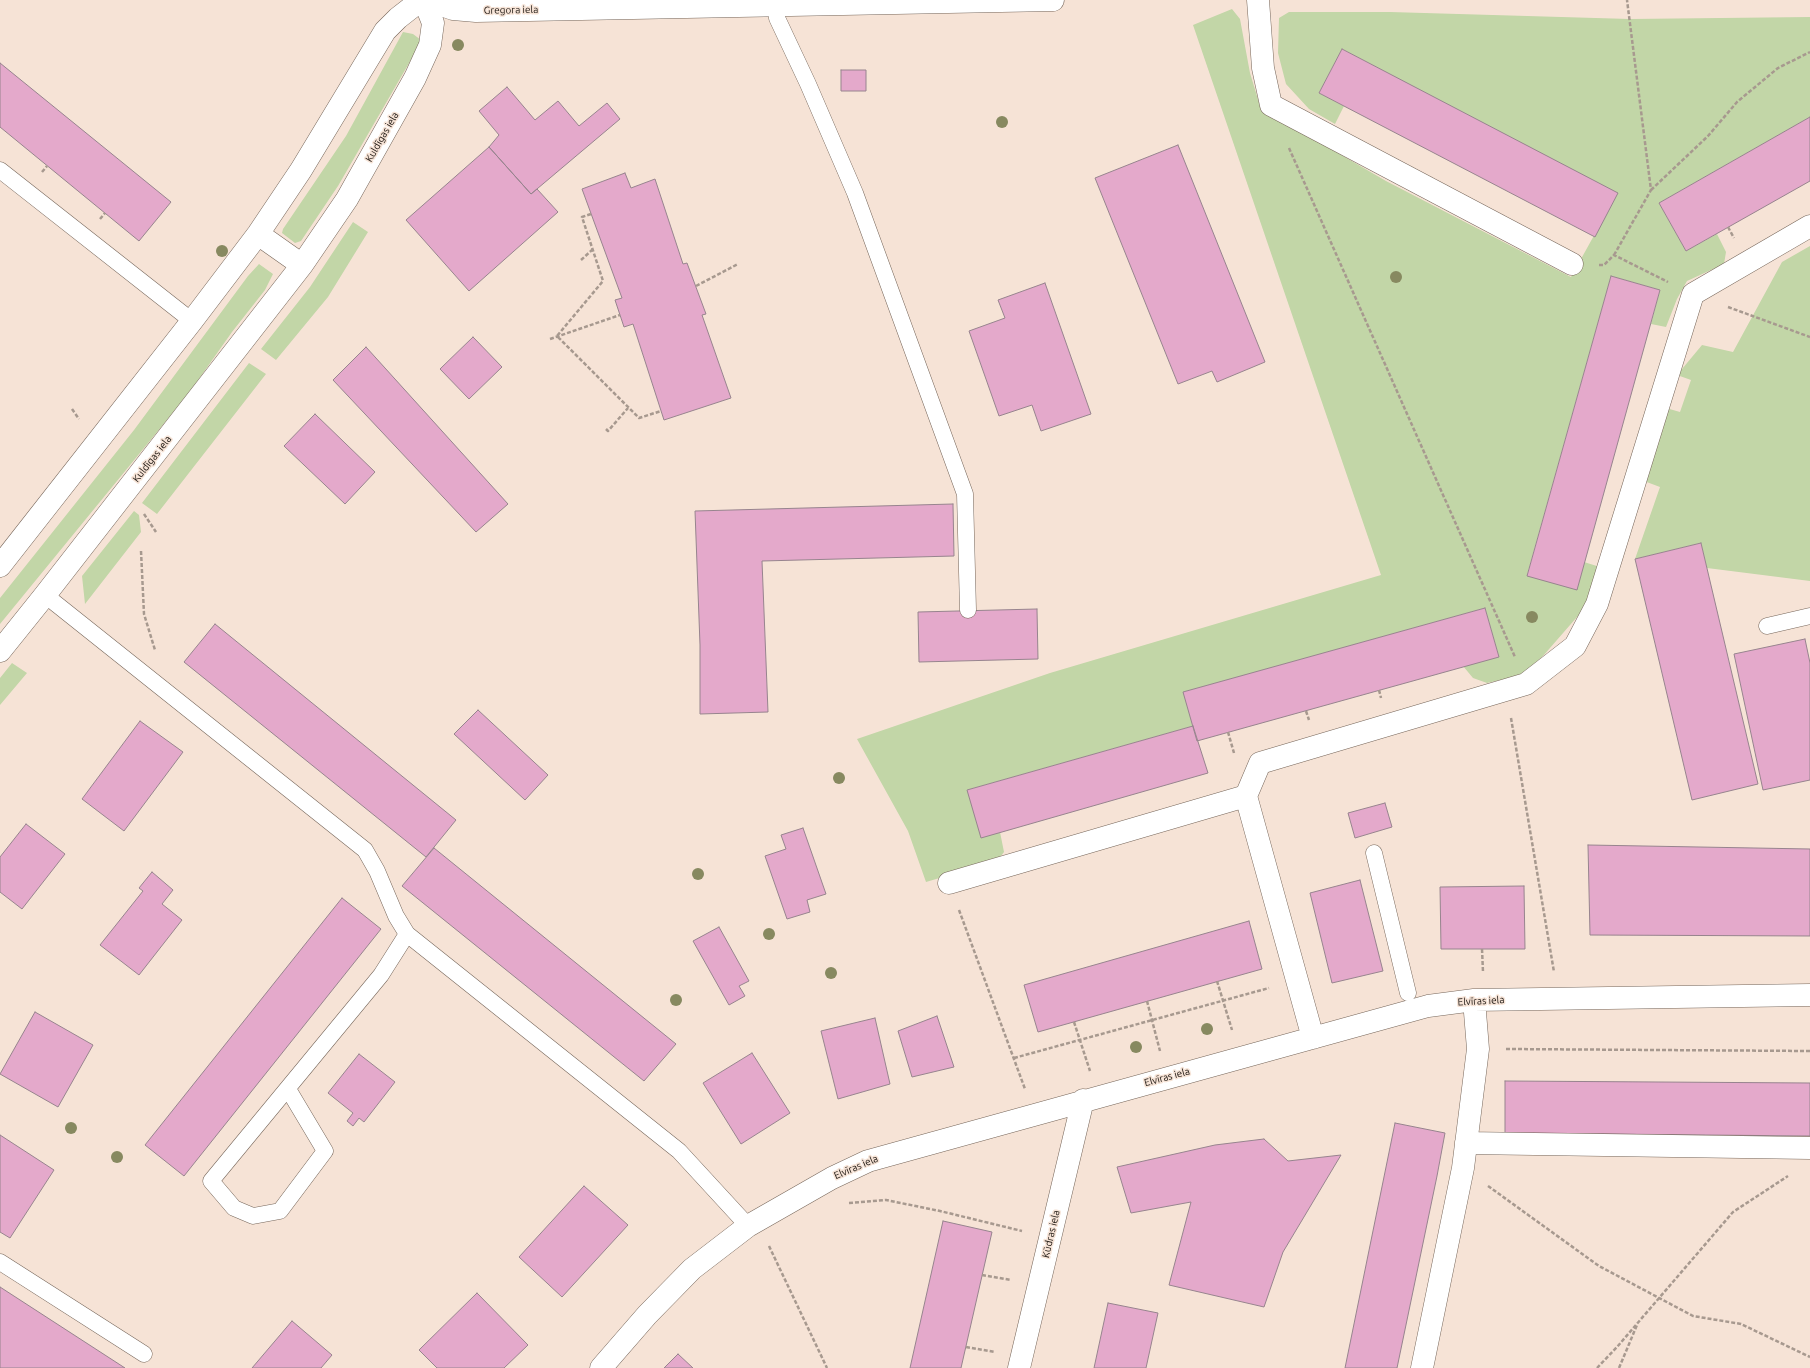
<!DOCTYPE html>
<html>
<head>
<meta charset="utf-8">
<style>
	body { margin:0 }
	canvas { display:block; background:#f6e3d6 }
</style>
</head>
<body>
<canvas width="1810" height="1368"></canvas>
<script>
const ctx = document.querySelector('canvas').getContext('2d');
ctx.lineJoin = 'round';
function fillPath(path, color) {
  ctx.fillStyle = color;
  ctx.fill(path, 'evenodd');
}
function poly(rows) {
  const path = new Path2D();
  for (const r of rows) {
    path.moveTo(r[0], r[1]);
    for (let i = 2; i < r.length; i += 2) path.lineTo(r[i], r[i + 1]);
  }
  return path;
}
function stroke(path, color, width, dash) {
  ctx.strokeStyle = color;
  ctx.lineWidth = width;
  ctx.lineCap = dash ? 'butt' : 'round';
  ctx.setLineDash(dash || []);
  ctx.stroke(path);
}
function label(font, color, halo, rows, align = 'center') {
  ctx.font = font + ' Ubuntu,sans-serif';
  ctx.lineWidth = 3;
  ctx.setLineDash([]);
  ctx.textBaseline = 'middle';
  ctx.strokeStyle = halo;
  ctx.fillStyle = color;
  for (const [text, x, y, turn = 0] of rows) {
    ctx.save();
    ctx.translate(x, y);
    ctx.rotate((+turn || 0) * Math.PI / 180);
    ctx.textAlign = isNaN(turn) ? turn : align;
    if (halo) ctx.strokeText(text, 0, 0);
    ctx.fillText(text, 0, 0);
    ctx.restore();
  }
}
fillPath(poly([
	[1232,9,1240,19,1250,73,1260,106,1283,121,1386,181,1571,277,1617,194,1342,49,1319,93,1344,106,1335,124,1309,109,1286,84,1278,53,1279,18,1289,12,1390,12,1630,19,1810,17,1810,117,1659,203,1686,251,1717,234,1726,252,1724,264,1687,281,1677,299,1666,327,1651,324,1660,290,1611,276,1527,575,1576,589,1584,562,1600,567,1584,609,1543,656,1522,675,1487,683,1473,678,1463,666,1499,657,1485,608,1184,692,1193,726,967,790,1000,832,1004,852,997,861,926,882,908,831,857,739,1050,673,1381,575,1193,25],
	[403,32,413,34,421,40,412,58,338,186,301,241,295,243,282,233,283,229,346,136],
	[353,222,368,232,328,297,276,360,261,349,310,287],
	[1810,246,1810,581,1707,568,1701,543,1635,559,1660,487,1644,481,1666,408,1680,412,1691,380,1677,375,1702,345,1733,352,1782,262],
	[259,264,273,274,265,290,232,332,189,393,0,624,0,598,134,430,248,276],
	[249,363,266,374,157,514,142,503],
	[134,511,139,515,141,532,85,604,82,576],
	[12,663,27,673,0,705,0,678]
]), '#c2d6a7');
const building = poly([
	[1342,49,1618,193,1595,237,1319,93,1342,49],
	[0,63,171,202,139,241,0,127,0,63],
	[841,70,866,70,866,91,841,91,841,70],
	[507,87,535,120,558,101,579,126,607,103,620,119,531,194,489,147,499,135,479,111,507,87],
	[1810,117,1810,181,1686,251,1659,203,1810,117],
	[1178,145,1265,362,1217,382,1212,371,1178,384,1095,178,1178,145],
	[489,147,531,194,537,189,558,212,469,291,406,220,489,147],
	[625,173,631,188,655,179,683,264,687,263,706,314,702,315,731,398,664,420,633,324,624,327,615,300,622,298,582,189,625,173],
	[1611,276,1660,290,1577,590,1527,576,1611,276],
	[1045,283,1091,414,1041,431,1032,405,999,416,969,331,1005,318,998,300,1045,283],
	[473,337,502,367,469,399,440,369,473,337],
	[366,347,508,504,476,532,333,380,366,347],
	[315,414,375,472,345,504,284,446,315,414],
	[953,504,954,556,762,561,768,712,700,714,700,645,695,511,953,504],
	[1701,543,1758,784,1692,800,1635,559,1701,543],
	[1485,608,1499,657,1197,741,1183,692,1485,608],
	[1037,609,1038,659,919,662,918,612,1037,609],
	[215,624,456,820,426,857,184,662,215,624],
	[1805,639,1810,663,1810,780,1763,790,1734,654,1805,639],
	[478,710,548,775,525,800,454,734,478,710],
	[140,721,183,752,124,831,82,799,140,721],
	[1193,726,1208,773,981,838,967,790,1193,726],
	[1385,803,1392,827,1355,838,1348,813,1385,803],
	[26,824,65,854,22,909,0,892,0,857,26,824],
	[803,828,826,894,807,900,810,912,787,919,765,856,786,849,781,835,803,828],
	[1588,845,1810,849,1810,936,1590,935,1588,845],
	[434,848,676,1044,644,1081,402,886,434,848],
	[152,872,173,890,162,904,182,920,139,975,100,945,143,891,139,888,152,872],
	[1360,880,1383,971,1332,983,1310,893,1360,880],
	[1524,886,1525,949,1441,949,1440,887,1524,886],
	[342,898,381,929,184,1176,145,1145,342,898],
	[1249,921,1262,969,1038,1032,1024,985,1249,921],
	[719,927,749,981,739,986,745,996,729,1005,693,941,719,927],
	[35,1012,93,1045,58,1107,0,1074,35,1012],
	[937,1016,954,1067,912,1077,898,1031,937,1016],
	[875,1018,890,1084,838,1099,821,1031,875,1018],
	[752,1053,790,1113,741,1144,703,1083,752,1053],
	[359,1054,395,1082,364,1122,359,1118,353,1126,347,1121,353,1113,328,1093,359,1054],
	[1505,1081,1810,1083,1810,1136,1505,1133,1505,1081],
	[1395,1123,1445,1133,1437,1176,1397,1368,1345,1368,1395,1123],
	[0,1135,54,1170,10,1238,0,1232,0,1135],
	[1264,1139,1288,1161,1341,1155,1283,1252,1264,1307,1169,1285,1191,1202,1131,1213,1117,1167,1215,1145,1264,1139],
	[584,1186,628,1225,562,1297,519,1257,584,1186],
	[943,1221,992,1232,961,1368,910,1368,943,1221],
	[0,1287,125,1368,0,1368,0,1287],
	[477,1293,528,1345,504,1368,437,1368,419,1350,477,1293],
	[1108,1303,1158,1313,1146,1368,1094,1368,1108,1303],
	[292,1321,332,1355,321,1368,252,1368,292,1321],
	[678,1354,693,1368,664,1368,678,1354]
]);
fillPath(building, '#e4a9cb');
stroke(building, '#97848e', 1);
const service = poly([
	[776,4,777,18,808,84,855,193,965,494,968,610],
	[0,170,192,321],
	[45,595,365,850,377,871,396,916,407,934,679,1151,748,1226],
	[1767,626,1810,616],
	[1374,853,1408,993],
	[288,1089,325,1151,280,1211,253,1216,234,1208,211,1181,381,975,407,934],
	[0,1262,144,1354]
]);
const minor = poly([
	[427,0,453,9,476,11,1053,0],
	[1258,0,1263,68,1271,105,1572,264],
	[258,234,302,265],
	[0,566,192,321,258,234,301,170,385,31,398,18,421,0],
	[0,651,45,595,302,265,347,199,415,78,430,45,433,23,424,0],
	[949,883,1246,796],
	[1313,1038,1246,796,1260,763,1526,684,1575,646,1597,604,1693,294,1810,226],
	[1466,1143,1810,1148],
	[601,1368,647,1315,692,1269,748,1226,832,1178,868,1161,1428,1006,1474,1000,1810,995],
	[1019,1368,1083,1100],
	[1422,1368,1463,1168,1478,1049,1474,1000]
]);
stroke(service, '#77675b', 17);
stroke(minor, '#77675b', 23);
stroke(poly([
	[1289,148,1515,657],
	[42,172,47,166],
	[1651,190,1708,136,1737,102,1778,68,1810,52],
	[591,214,582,217,603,281,557,336,639,418,661,411],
	[100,219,105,213],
	[1728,227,1734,238],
	[1614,255,1651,190,1627,0],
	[581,260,592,250],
	[1599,265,1604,265,1614,255,1668,282],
	[696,286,738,264],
	[1728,307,1810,337],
	[550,339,620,315],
	[72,409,79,419],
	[606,429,608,431,628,408],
	[144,514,156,532],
	[141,551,144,614,155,650],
	[1379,690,1381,698],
	[1306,711,1309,720],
	[1511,718,1554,972],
	[1228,732,1234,753],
	[959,910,1025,1089],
	[1482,949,1483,972],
	[1217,981,1232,1030],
	[1147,1001,1160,1051],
	[1074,1022,1090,1071],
	[1506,1049,1810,1051],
	[1014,1058,1269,988],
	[1488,1186,1599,1266,1693,1316,1741,1324,1810,1357],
	[849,1203,886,1200,940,1211,1022,1231],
	[769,1246,827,1368],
	[982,1275,1011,1280],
	[966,1347,995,1352],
	[1597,1368,1617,1347,1733,1212,1788,1176],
	[1619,1368,1637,1325]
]), '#a7998f', 2.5, [4, 2]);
stroke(service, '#fff', 16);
stroke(minor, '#fff', 22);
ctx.fillStyle = '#878960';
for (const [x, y] of [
	[458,45],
	[1002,122],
	[222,251],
	[1396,277],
	[1532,617],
	[839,778],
	[698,874],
	[769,934],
	[831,973],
	[676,1000],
	[1207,1029],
	[1136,1047],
	[71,1128],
	[117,1157]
]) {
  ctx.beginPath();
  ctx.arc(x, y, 6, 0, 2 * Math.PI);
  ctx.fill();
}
label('10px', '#1a140f', '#f6e3d6', [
	["Gregora iela",511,10,-1],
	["Kuldīgas iela",382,137,-60],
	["Kuldīgas iela",152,459,-52],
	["Elvīras iela",1481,1001,-3],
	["Elvīras iela",1167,1077,-15],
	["Elvīras iela",856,1167,-23],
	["Kūdras iela",1051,1234,-77]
]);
</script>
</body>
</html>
